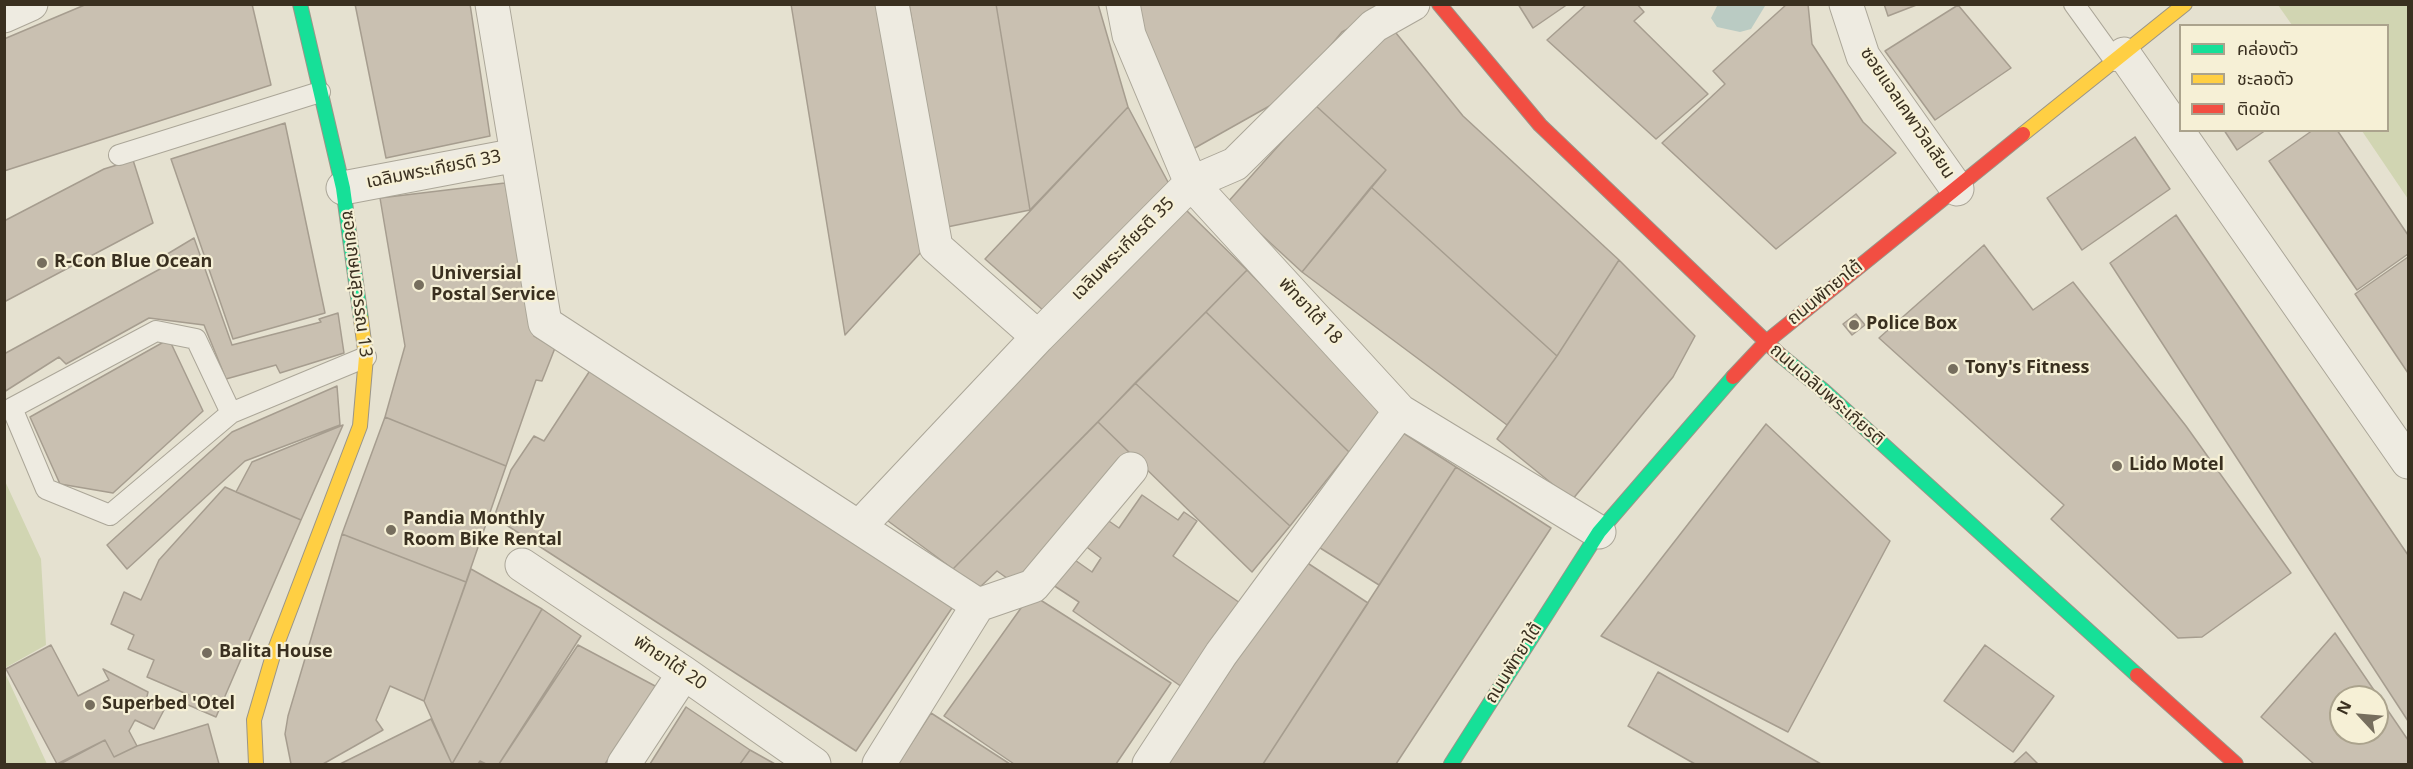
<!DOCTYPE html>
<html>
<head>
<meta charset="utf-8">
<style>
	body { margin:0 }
	#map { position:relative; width:2413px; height:769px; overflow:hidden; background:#e5e1d0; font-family:Georgia,"Noto Sans Thai",serif }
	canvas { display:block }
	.frame { position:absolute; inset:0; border:6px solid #3a3020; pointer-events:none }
	.legend { position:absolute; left:2179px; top:24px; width:210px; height:108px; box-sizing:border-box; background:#f6f0d6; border:2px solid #aba38d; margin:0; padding:8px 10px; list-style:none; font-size:18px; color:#3a3020 }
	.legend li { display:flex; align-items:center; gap:12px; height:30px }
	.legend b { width:30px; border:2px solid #aba38d }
	.north { position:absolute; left:2329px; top:685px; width:60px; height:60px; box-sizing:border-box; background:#f6f0d6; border:2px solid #aba38d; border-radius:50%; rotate:296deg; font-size:16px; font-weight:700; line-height:24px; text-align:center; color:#3a3020 }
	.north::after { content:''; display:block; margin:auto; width:21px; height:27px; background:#766e5e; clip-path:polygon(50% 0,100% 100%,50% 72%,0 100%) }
</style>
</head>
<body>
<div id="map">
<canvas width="2413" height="769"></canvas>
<div class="frame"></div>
<ul class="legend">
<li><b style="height:8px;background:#16e098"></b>คล่องตัว</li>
<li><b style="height:8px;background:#ffcf43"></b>ชะลอตัว</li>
<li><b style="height:8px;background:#f24e42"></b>ติดขัด</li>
</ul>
<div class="north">N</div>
</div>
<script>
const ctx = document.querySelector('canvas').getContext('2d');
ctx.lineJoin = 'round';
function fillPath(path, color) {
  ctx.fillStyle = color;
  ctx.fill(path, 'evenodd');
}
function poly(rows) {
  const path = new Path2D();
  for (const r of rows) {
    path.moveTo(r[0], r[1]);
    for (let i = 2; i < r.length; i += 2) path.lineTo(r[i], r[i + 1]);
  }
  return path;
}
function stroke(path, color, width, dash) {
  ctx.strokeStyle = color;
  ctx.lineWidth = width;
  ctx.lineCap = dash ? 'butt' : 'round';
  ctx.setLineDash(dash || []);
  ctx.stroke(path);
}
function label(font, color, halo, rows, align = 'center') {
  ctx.font = font + ' Georgia,"Noto Sans Thai",serif';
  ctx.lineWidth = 4.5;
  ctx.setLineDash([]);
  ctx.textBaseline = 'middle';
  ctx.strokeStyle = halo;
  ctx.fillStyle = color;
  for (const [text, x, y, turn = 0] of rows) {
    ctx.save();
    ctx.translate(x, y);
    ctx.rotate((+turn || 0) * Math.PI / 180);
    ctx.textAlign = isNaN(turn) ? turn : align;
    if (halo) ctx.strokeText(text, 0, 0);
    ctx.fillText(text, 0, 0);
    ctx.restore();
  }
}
fillPath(poly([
	[2278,5,2408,5,2408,199,2362,131,2388,130,2388,26,2292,25],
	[4,479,41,559,46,645,5,668],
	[4,673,5,673,47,764,5,764]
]), '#d1d5b2');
fillPath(poly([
	[1718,4,1769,4,1769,5,1765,6,1751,29,1740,32,1717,27,1711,18]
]), '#bacbc3');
const building = poly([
	[87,4,252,4,271,85,4,171,4,39,87,4],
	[355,4,470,4,490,136,386,158,355,4],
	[791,4,878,4,923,250,845,335,791,4],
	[909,4,996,4,1030,210,947,227,909,4],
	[996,4,1098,4,1128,107,1030,210,996,4],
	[1132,4,1377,4,1377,5,1371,16,1342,32,1289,95,1193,149,1132,4],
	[1518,4,1568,4,1533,28,1518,4],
	[1587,4,1637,4,1644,12,1634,21,1708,94,1656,139,1547,40,1587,4],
	[1787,4,1808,4,1812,44,1863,122,1896,153,1776,249,1662,143,1725,84,1713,71,1787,4],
	[1884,4,1919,4,1888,16,1884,4],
	[1958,5,2011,68,1935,120,1885,51,1958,5],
	[1396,33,1463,116,1619,260,1557,356,1371,187,1386,170,1315,105,1380,34,1396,33],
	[1315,105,1386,170,1302,272,1227,203,1315,105],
	[1128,107,1169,184,1044,311,985,259,1128,107],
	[285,123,325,313,233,339,171,159,285,123],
	[2224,130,2266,130,2237,150,2224,130],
	[2313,130,2337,130,2408,235,2408,254,2357,290,2269,161,2313,130],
	[2135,137,2170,189,2082,250,2047,198,2135,137],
	[133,160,153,223,4,302,4,221,104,169,133,160],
	[505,183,534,336,555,348,542,381,536,380,506,466,385,417,405,346,380,198,505,183],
	[1371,187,1557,356,1507,425,1302,272,1371,187],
	[1185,209,1247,270,953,569,884,518,1185,209],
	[2176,215,2408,555,2408,721,2110,263,2176,215],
	[194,238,232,345,321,322,319,319,338,313,344,353,280,373,276,365,226,379,204,325,149,318,66,364,59,357,4,392,4,354,160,269,164,256,194,238],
	[1984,245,2033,310,2073,282,2186,426,2291,573,2202,637,2178,638,2051,519,2064,505,1879,338,1984,245],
	[2408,257,2408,373,2355,294,2408,257],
	[1619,260,1695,336,1673,377,1572,500,1497,439,1557,356,1619,260],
	[1247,270,1386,413,1349,452,1206,312,1247,270],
	[1206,312,1349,452,1290,526,1135,383,1206,312],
	[1856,314,1865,325,1852,335,1843,324,1856,314],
	[169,339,203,411,113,493,60,484,30,417,169,339],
	[591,369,954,605,856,751,494,517,511,470,534,436,544,441,591,369],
	[1135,383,1290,526,1252,572,1098,422,1135,383],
	[337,386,340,425,245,461,127,569,107,545,232,432,337,386],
	[385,417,506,466,466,582,342,534,385,417],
	[1098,422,1131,454,1018,586,997,571,979,588,953,569,1098,422],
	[1766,424,1890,541,1788,732,1601,636,1766,424],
	[343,425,301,520,236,492,252,462,343,425],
	[1394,427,1456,467,1379,585,1317,546,1394,427],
	[1456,467,1551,528,1396,764,1263,764,1456,467],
	[225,487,301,520,216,717,186,704,189,695,147,677,154,660,128,649,134,635,111,624,124,592,141,600,159,560,225,487],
	[1142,495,1178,520,1184,512,1197,521,1173,556,1240,603,1182,687,1073,611,1079,602,1053,585,1072,558,1092,572,1101,558,1084,545,1103,517,1119,528,1142,495],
	[342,534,466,582,424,701,390,686,376,720,383,730,323,764,291,764,285,734,288,716,342,534],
	[1303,560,1368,603,1263,764,1168,764,1303,560],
	[471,569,542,609,452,764,424,701,471,569],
	[1031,594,1171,683,1116,764,1014,764,944,716,1031,594],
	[542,609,581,636,499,764,486,764,480,761,478,764,452,764,542,609],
	[2335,633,2408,740,2408,764,2314,764,2261,717,2335,633],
	[2341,697,2377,697,2377,733,2341,733,2341,697],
	[51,645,78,696,109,680,103,669,148,692,146,701,164,710,154,729,135,720,129,731,137,746,114,757,105,740,57,764,6,669,51,645],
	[578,645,657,687,605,764,499,764,578,645],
	[1985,645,2054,696,2013,752,1944,701,1985,645],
	[1658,672,1821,764,1695,764,1628,726,1658,672],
	[686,707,750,750,740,764,650,764,686,707],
	[931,713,1010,764,898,764,931,713],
	[431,719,452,764,340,764,431,719],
	[208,724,219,764,60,764,105,740,114,757,137,746,208,724],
	[750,750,775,764,740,764,750,750],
	[2026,752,2038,764,2013,764,2026,752]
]);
fillPath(building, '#c9c0b1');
stroke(building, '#a69d8f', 1.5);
const lane = poly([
	[2074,4,2115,61],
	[119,155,320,92],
	[231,413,196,339,156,331,12,408,46,489,110,515,231,413,366,357]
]);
const street = poly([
	[492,4,545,323,978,605,1033,586,1131,469],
	[892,4,936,247,1038,337],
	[1123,4,1129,35,1191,183,1400,411,1599,532],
	[1846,4,1863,56,1957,189],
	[4,16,31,4],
	[2124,54,2408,462],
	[343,188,517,155],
	[859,527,1038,337,1191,183,1235,164,1374,26,1413,4],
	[522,565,684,673,814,764],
	[624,764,684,673],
	[879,764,978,605],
	[1149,764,1221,654,1400,411]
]);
const fast = poly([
	[300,4,343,188,361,319],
	[1780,355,1823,390,2137,675],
	[1451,764,1599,532,1733,377]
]);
const slow = poly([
	[2023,134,2185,4],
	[256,764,254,720,274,652,360,426,366,357,361,319]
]);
const jam = poly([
	[1439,4,1540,125,1780,355],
	[1733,377,1765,343,2023,134],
	[2137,675,2236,764]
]);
stroke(lane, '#aba698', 22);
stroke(street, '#aba698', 35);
stroke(fast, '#9a9588', 16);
stroke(slow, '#9a9588', 16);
stroke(jam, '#9a9588', 16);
stroke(lane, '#eeebe1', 20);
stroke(street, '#eeebe1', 33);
stroke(fast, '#16e098', 14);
stroke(slow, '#ffcf43', 14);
stroke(jam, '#f24e42', 14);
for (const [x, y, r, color] of [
	[42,263,6,"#766e5e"],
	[419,285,6,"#766e5e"],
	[1854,325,6,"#766e5e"],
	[1953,369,6,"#766e5e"],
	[2117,466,6,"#766e5e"],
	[391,530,6,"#766e5e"],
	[207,653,6,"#766e5e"],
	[90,705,6,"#766e5e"]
]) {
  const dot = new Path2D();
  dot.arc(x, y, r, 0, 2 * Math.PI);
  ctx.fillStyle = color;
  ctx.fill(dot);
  stroke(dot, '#f6f0d6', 2);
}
label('18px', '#3a3020', '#f6f0d6', [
	["ซอยแอลเคพาวิลเลียน",1906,114,56],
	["เฉลิมพระเกียรติ 33",434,171,-11],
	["เฉลิมพระเกียรติ 35",1124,250,-45],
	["ซอยเกษมสุวรรณ 13",355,284,83],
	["ถนนพัทยาใต้",1826,294,-39],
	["พัทยาใต้ 18",1309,312,47],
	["ถนนเฉลิมพระเกียรติ",1826,396,41],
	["พัทยาใต้ 20",669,664,34],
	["ถนนพัทยาใต้",1515,664,-58]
]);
label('bold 18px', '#3a3020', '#f6f0d6', [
	["R-Con Blue Ocean",54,263],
	["Universial",431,275],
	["Postal Service",431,296],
	["Police Box",1866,325],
	["Tony's Fitness",1965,369],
	["Lido Motel",2129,466],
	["Pandia Monthly",403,520],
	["Room Bike Rental",403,541],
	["Balita House",219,653],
	["Superbed 'Otel",102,705]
], 'left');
</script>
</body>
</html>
